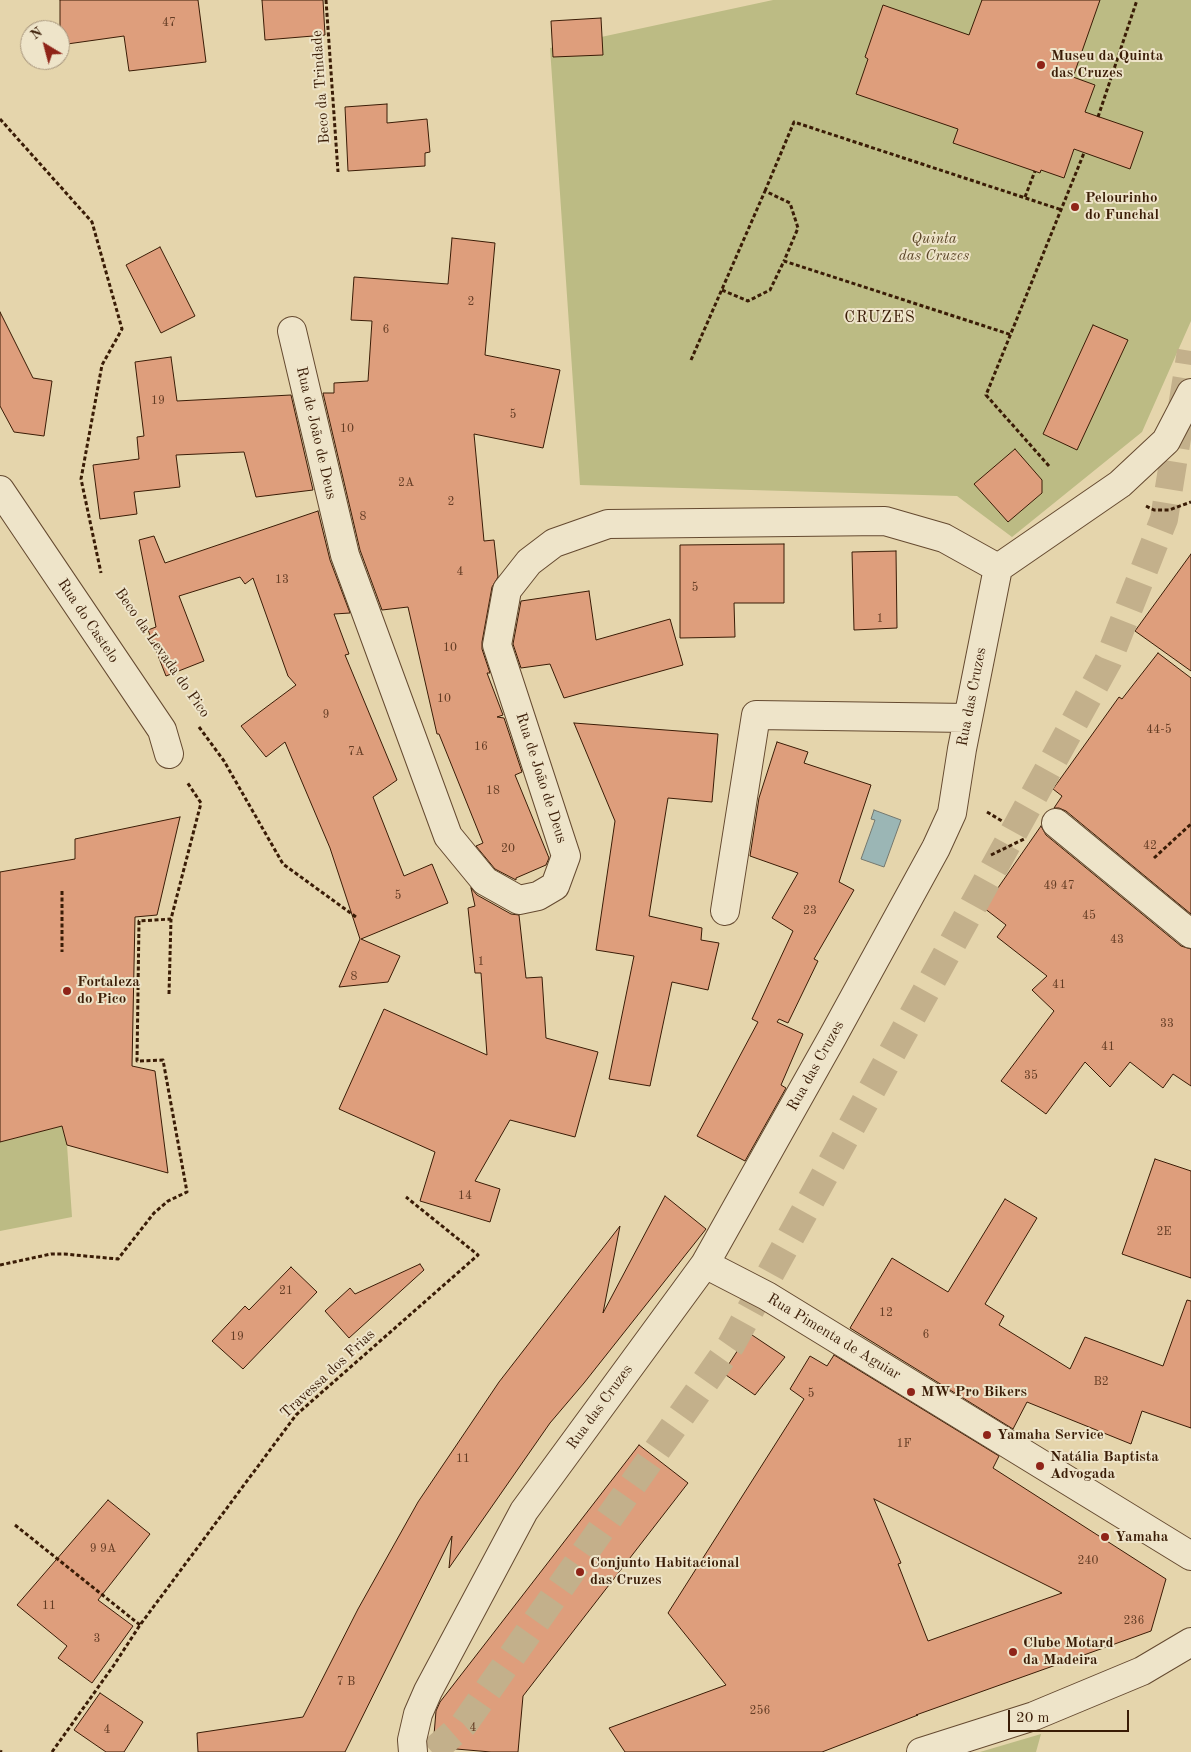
<!DOCTYPE html>
<html>
<head>
<meta charset="utf-8">
<style>
	body { margin:0 }
	#map { position:relative; width:1191px; height:1752px; overflow:hidden; background:#e5d5ac; font-family:"Old Standard TT",serif }
	canvas { display:block }
	.north { position:absolute; left:20px; top:20px; width:50px; height:50px; box-sizing:border-box; background:#eee4c9; border:1px solid #a6947b; border-radius:50%; rotate:323deg; font-size:14px; font-weight:700; line-height:20px; text-align:center; color:#3a1c06 }
	.north::after { content:''; display:block; margin:auto; width:18px; height:22px; background:#8f2418; clip-path:polygon(50% 0,100% 100%,50% 72%,0 100%) }
	.scale { position:absolute; left:1008px; top:1710px; width:121px; height:22px; box-sizing:border-box; border:2px solid #3a1c06; border-top:0; padding-left:6px; font-size:15px; line-height:18px; white-space:nowrap; color:#3a1c06; -webkit-text-stroke:4px #eee4c9; paint-order:stroke }
</style>
</head>
<body>
<div id="map">
<canvas width="1191" height="1752"></canvas>
<div class="north">N</div>
<div class="scale">20 m</div>
</div>
<script>
const ctx = document.querySelector('canvas').getContext('2d');
ctx.lineJoin = 'round';
function fillPath(path, color) {
  ctx.fillStyle = color;
  ctx.fill(path, 'evenodd');
}
function poly(rows) {
  const path = new Path2D();
  for (const r of rows) {
    path.moveTo(r[0], r[1]);
    for (let i = 2; i < r.length; i += 2) path.lineTo(r[i], r[i + 1]);
  }
  return path;
}
function stroke(path, color, width, dash) {
  ctx.strokeStyle = color;
  ctx.lineWidth = width;
  ctx.lineCap = dash ? 'butt' : 'round';
  ctx.setLineDash(dash || []);
  ctx.stroke(path);
}
function label(font, color, halo, rows, align = 'center') {
  ctx.font = font + ' "Old Standard TT",serif';
  ctx.lineWidth = 4;
  ctx.setLineDash([]);
  ctx.textBaseline = 'middle';
  ctx.strokeStyle = halo;
  ctx.fillStyle = color;
  for (const [text, x, y, turn = 0] of rows) {
    ctx.save();
    ctx.translate(x, y);
    ctx.rotate((+turn || 0) * Math.PI / 180);
    ctx.textAlign = isNaN(turn) ? turn : align;
    if (halo) ctx.strokeText(text, 0, 0);
    ctx.fillText(text, 0, 0);
    ctx.restore();
  }
}
fillPath(poly([
	[773,0,1191,0,1191,321,1142,432,1012,537,957,496,580,485,550,48],
	[62,1126,67,1145,72,1217,0,1231,0,1142],
	[1041,1734,1036,1752,980,1752]
]), '#bcbb84');
const water = poly([
	[874,810,901,820,884,867,861,859,875,820,871,819,874,810]
]);
fillPath(water, '#9bb6b5');
stroke(water, '#74786f', 1);
const building = poly([
	[60,0,198,0,206,62,129,71,124,36,60,45,60,0],
	[262,0,323,0,325,35,265,40,262,0],
	[982,0,1100,0,1073,77,1095,85,1085,112,1143,132,1130,169,1074,149,1064,178,1041,170,1040,173,953,143,958,129,856,94,868,59,865,57,883,5,969,35,982,0],
	[601,18,603,55,553,57,551,21,601,18],
	[387,104,387,123,427,119,430,152,425,153,425,166,348,171,345,107,387,104],
	[452,238,495,243,485,355,560,370,543,448,474,434,484,541,494,540,498,577,492,587,482,642,482,649,490,673,487,673,503,715,497,717,504,718,522,772,515,775,549,858,546,865,516,878,516,880,495,869,476,846,483,843,439,734,437,734,408,607,382,610,360,550,323,393,334,393,334,383,368,381,372,321,351,320,354,277,448,284,452,238],
	[160,247,195,316,161,333,126,265,160,247],
	[0,312,33,378,52,381,44,436,14,432,0,406,0,312],
	[1093,325,1128,340,1077,450,1043,434,1093,325],
	[171,357,177,401,291,395,313,490,256,497,244,452,176,455,180,487,134,492,137,514,100,519,93,465,139,459,137,437,144,436,135,362,171,357],
	[1015,449,1042,480,1042,493,1008,522,974,484,1015,449],
	[318,511,330,560,350,613,334,614,349,654,345,655,397,780,373,797,404,876,432,864,448,903,361,939,400,956,388,982,339,987,360,939,330,848,285,742,266,757,241,726,296,685,288,676,253,578,245,584,240,577,179,596,204,661,166,676,148,630,156,627,139,540,154,536,165,563,318,511],
	[784,544,784,603,734,603,735,637,680,638,680,545,784,544],
	[896,551,897,628,854,630,852,552,896,551],
	[1191,554,1191,671,1135,631,1191,554],
	[589,591,596,640,670,619,683,665,564,698,550,664,521,668,513,644,521,601,589,591],
	[1158,653,1191,678,1191,914,1066,811,1059,808,1054,808,1062,796,1053,789,1119,697,1122,699,1158,653],
	[574,723,718,734,712,802,668,798,649,916,702,928,701,940,719,943,708,990,672,982,650,1086,609,1079,634,956,596,950,615,821,574,723],
	[777,742,808,752,804,763,871,785,839,882,854,890,814,959,818,961,788,1023,779,1019,777,1022,803,1034,781,1085,786,1088,745,1161,697,1136,758,1022,752,1019,793,931,772,918,798,873,750,856,759,798,777,742],
	[180,817,157,915,135,917,132,1066,155,1071,168,1173,67,1145,62,1126,0,1142,0,872,75,859,75,839,180,817],
	[1041,826,1046,835,1181,946,1191,949,1191,1086,1173,1074,1163,1088,1130,1062,1110,1087,1085,1062,1046,1114,1001,1081,1054,1011,1032,990,1047,976,997,937,1006,925,984,908,1041,826],
	[471,888,477,895,511,914,519,915,526,978,542,977,546,1038,598,1052,575,1137,510,1120,475,1181,500,1189,490,1222,420,1201,435,1152,339,1109,384,1009,487,1055,481,973,475,973,468,908,475,906,471,888],
	[1155,1159,1191,1171,1191,1278,1122,1254,1155,1159],
	[665,1196,706,1229,584,1383,550,1423,449,1568,452,1536,345,1752,198,1752,197,1733,303,1717,358,1609,418,1502,499,1382,620,1226,603,1313,665,1196],
	[1005,1199,1037,1218,985,1304,1004,1316,999,1325,1070,1369,1085,1337,1163,1366,1187,1300,1191,1301,1191,1428,1142,1411,1131,1444,1027,1402,1013,1429,850,1328,892,1258,948,1292,1005,1199],
	[420,1264,424,1270,349,1338,325,1311,350,1288,355,1294,420,1264],
	[291,1267,317,1292,243,1369,212,1341,245,1306,249,1310,291,1267],
	[749,1333,785,1357,755,1395,723,1373,749,1333],
	[834,1355,999,1456,993,1468,1166,1579,1151,1631,916,1715,918,1715,822,1752,625,1752,609,1728,726,1685,668,1613,804,1399,790,1389,810,1356,827,1366,834,1355],
	[874,1499,1062,1593,928,1641,898,1564,901,1563,874,1499],
	[639,1445,688,1483,523,1696,518,1752,491,1752,433,1747,436,1711,440,1702,639,1445],
	[108,1500,150,1534,98,1600,133,1626,92,1683,58,1658,67,1646,17,1605,108,1500],
	[100,1693,143,1722,124,1752,106,1752,74,1730,100,1693]
]);
fillPath(building, '#de9e7c');
stroke(building, '#3a1c06', 1);
stroke(poly([
	[432,1752,464,1724,731,1345,1108,661,1164,519,1191,351]
]), '#c3b08b', 28, [28, 14]);
const minor = poly([
	[292,331,345,555,448,836,485,881,519,900,538,896,555,886,566,856,497,645,507,590,529,562,554,543,608,524,885,521,944,538,998,568],
	[0,490,162,730,169,754],
	[1056,823,1191,934],
	[725,911,756,715,968,718],
	[705,1264,767,1296,1191,1556],
	[413,1752,412,1740,418,1714,428,1691,524,1511,705,1264,833,1036,936,848,952,813,962,749,998,568,1120,484,1166,441,1191,393],
	[921,1752,1034,1716,1142,1671,1191,1642]
]);
stroke(minor, '#654a30', 30);
stroke(poly([
	[326,0,338,172],
	[1098,117,1137,0],
	[0,119,92,222,122,329,102,365,81,479,101,573],
	[765,191,794,122,1062,210],
	[1025,197,1035,171],
	[722,290,748,301,770,290,784,261,1012,335],
	[691,360,765,191,790,203,798,228,784,261],
	[1049,466,986,395,1084,153],
	[1146,506,1154,510,1169,510,1191,502],
	[199,727,224,761,283,864,356,917],
	[987,812,1002,821],
	[991,855,1026,838],
	[1154,858,1191,824],
	[62,891,62,952],
	[169,994,171,919,201,803,187,782],
	[0,1265,51,1254,64,1254,118,1259,154,1213,168,1201,187,1192,163,1060,137,1061,139,921,171,919],
	[15,1525,140,1625],
	[0,1751,2,1752],
	[52,1752,114,1665,140,1625,296,1415,478,1255,406,1197]
]), '#3a1c06', 3, [4, 2.5]);
stroke(minor, '#eee4c9', 28);
for (const [x, y, r, color] of [
	[1041,65,5,"#8f2418"],
	[1075,207,5,"#8f2418"],
	[67,991,5,"#8f2418"],
	[911,1392,5,"#8f2418"],
	[987,1435,5,"#8f2418"],
	[1040,1466,5,"#8f2418"],
	[1105,1537,5,"#8f2418"],
	[580,1572,5,"#8f2418"],
	[1013,1652,5,"#8f2418"]
]) {
  const dot = new Path2D();
  dot.arc(x, y, r, 0, 2 * Math.PI);
  ctx.fillStyle = color;
  ctx.fill(dot);
  stroke(dot, '#eee4c9', 2);
}
label('12px', '#633c24', null, [
	["47",169,23],
	["2",471,302],
	["6",386,330],
	["19",158,401],
	["5",513,415],
	["10",347,429],
	["2A",406,483],
	["2",451,502],
	["8",363,517],
	["4",460,572],
	["13",282,580],
	["5",695,588],
	["1",880,619],
	["10",450,648],
	["10",444,699],
	["9",326,715],
	["44-5",1159,730],
	["16",481,747],
	["7A",356,752],
	["18",493,791],
	["42",1150,846],
	["20",508,849],
	["49 47",1059,886],
	["5",398,896],
	["23",810,911],
	["45",1089,916],
	["43",1117,940],
	["1",481,962],
	["8",354,977],
	["41",1059,985],
	["33",1167,1024],
	["41",1108,1047],
	["35",1031,1076],
	["14",465,1196],
	["2E",1164,1232],
	["21",286,1291],
	["12",886,1313],
	["6",926,1335],
	["19",237,1337],
	["B2",1101,1382],
	["5",811,1394],
	["1F",904,1444],
	["11",463,1459],
	["9 9A",103,1549],
	["240",1088,1561],
	["11",49,1606],
	["236",1134,1621],
	["3",97,1639],
	["7 B",346,1682],
	["256",760,1711],
	["4",473,1728],
	["4",107,1730]
]);
label('bold 15px', '#3a1c06', '#eee4c9', [
	["Museu da Quinta",1051,56],
	["das Cruzes",1051,73],
	["Pelourinho",1085,198],
	["do Funchal",1085,215],
	["Fortaleza",77,982],
	["do Pico",77,999],
	["MW Pro Bikers",921,1392],
	["Yamaha Service",997,1435],
	["Natália Baptista",1050,1457],
	["Advogada",1050,1474],
	["Yamaha",1115,1537],
	["Conjunto Habitacional",590,1563],
	["das Cruzes",590,1580],
	["Clube Motard",1023,1643],
	["da Madeira",1023,1660]
], 'left');
label('15px', '#3a1c06', '#eee4c9', [
	["Beco da Trindade",321,87,-94],
	["Rua de João de Deus",316,433,77],
	["Rua do Castelo",88,621,56],
	["Beco da Levada do Pico",162,653,55],
	["Rua das Cruzes",972,697,-79],
	["Rua de João de Deus",541,778,72],
	["Rua das Cruzes",816,1066,-61],
	["Rua Pimenta de Aguiar",834,1337,31],
	["Travessa dos Frias",328,1374,-43],
	["Rua das Cruzes",600,1407,-54]
]);
label('italic 15px', '#5a4426', '#eee4c9', [
	["Quinta",934,239],
	["das Cruzes",934,256]
]);
ctx.letterSpacing = '1px';
label('16px', '#3a1c06', '#eee4c9', [
	["CRUZES",880,318]
]);
ctx.letterSpacing = '0px';
</script>
</body>
</html>
